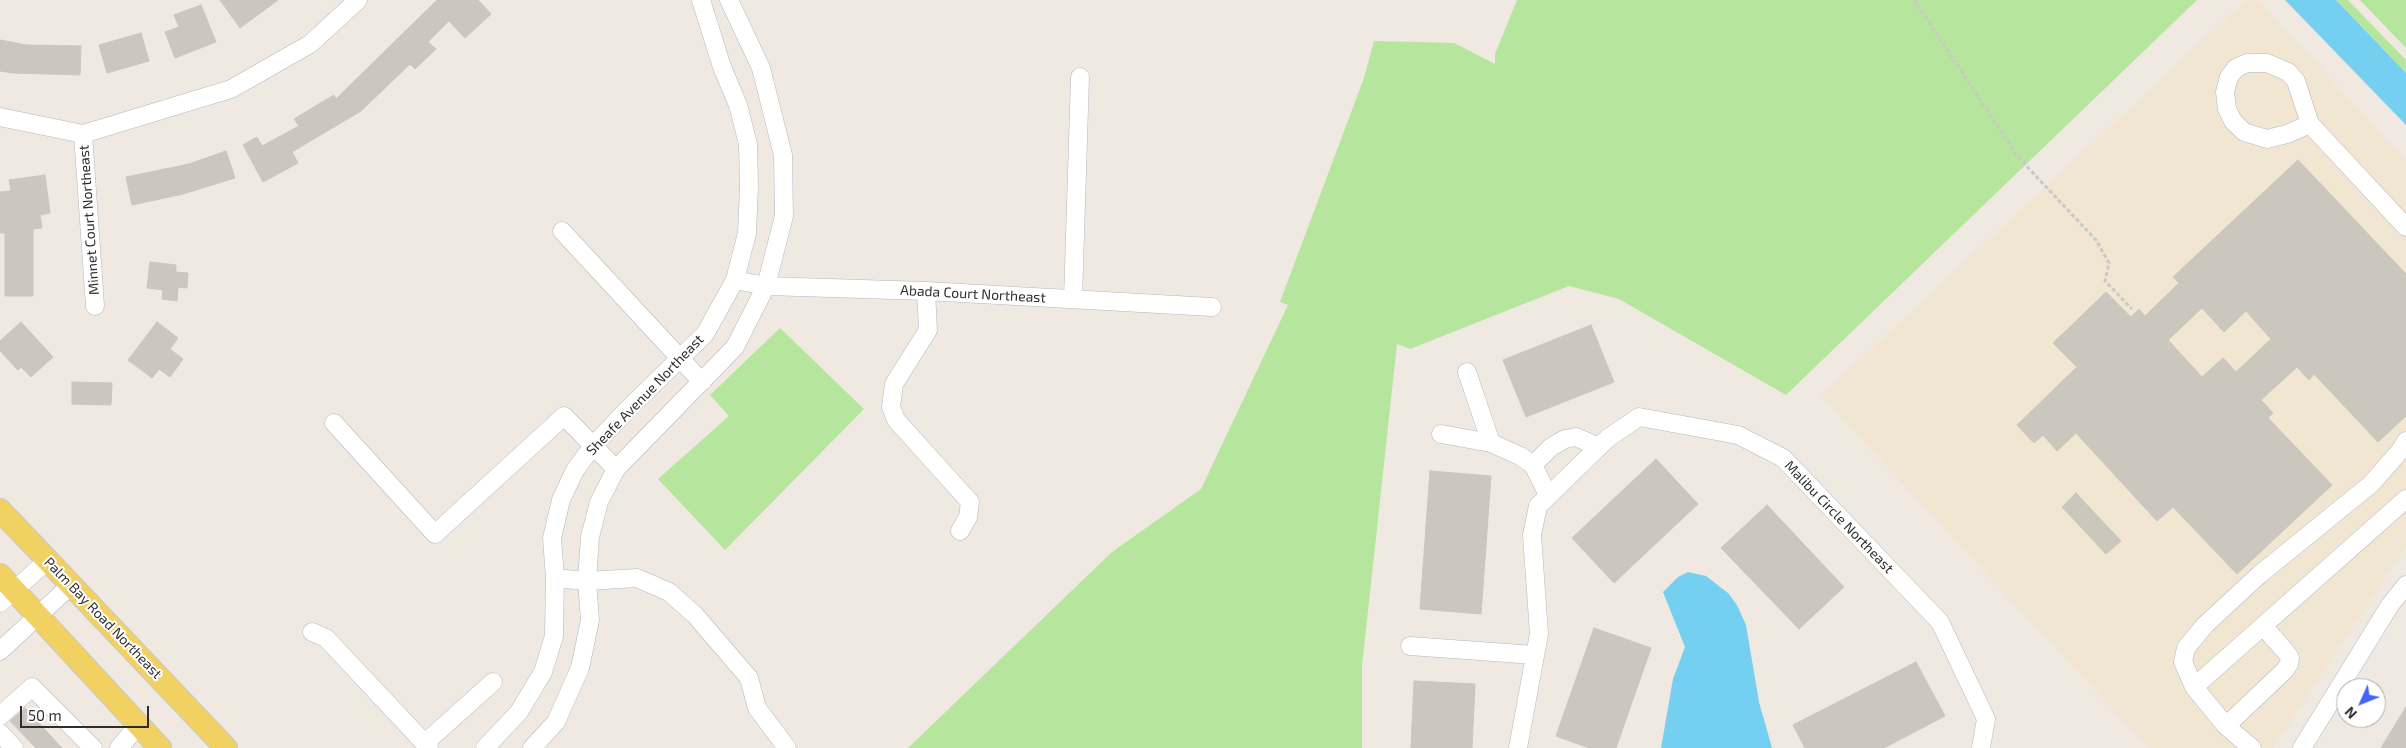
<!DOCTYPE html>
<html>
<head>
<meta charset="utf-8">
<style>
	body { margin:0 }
	#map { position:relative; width:2406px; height:748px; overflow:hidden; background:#efe9e1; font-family:"Exo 2",sans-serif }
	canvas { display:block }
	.north { position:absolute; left:2336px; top:678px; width:50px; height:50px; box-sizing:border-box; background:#fff; border:1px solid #ababab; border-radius:50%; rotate:226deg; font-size:14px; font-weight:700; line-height:20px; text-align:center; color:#2e2e2e }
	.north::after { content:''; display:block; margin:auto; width:18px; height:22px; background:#4264fb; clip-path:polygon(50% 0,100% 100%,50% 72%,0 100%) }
	.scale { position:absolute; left:20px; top:706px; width:129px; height:22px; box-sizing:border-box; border:2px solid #2e2e2e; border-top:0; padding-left:6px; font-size:15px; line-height:18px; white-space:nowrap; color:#2e2e2e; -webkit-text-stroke:4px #fff; paint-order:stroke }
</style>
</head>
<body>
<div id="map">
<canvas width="2406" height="748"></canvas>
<div class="north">N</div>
<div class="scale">50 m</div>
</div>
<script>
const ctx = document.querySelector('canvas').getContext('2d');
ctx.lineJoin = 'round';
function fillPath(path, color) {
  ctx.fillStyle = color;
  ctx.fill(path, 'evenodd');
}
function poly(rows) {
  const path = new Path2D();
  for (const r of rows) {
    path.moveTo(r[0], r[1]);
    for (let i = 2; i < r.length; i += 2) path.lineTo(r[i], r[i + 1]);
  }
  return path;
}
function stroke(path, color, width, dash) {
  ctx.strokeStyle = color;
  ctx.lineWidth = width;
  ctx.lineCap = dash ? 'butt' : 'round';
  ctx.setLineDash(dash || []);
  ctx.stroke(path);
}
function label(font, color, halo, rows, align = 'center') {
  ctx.font = font + ' "Exo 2",sans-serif';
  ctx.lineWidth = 4;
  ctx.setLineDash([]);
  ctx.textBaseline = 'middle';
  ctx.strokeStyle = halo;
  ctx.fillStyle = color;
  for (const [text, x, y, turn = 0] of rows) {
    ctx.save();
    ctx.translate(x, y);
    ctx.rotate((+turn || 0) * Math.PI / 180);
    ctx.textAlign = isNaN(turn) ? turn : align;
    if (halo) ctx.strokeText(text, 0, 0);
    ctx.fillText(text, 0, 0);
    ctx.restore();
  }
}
fillPath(poly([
	[2246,0,2258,0,2406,161,2406,547,2273,748,2149,748,1821,396]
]), '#f0e6d1');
fillPath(poly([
	[1517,0,2197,0,1786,395,1619,299,1569,286,1410,349,1397,344,1362,666,1362,748,908,748,1112,552,1201,489,1288,305,1280,302,1364,78,1374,41,1454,43,1495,64,1495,54],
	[2336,0,2348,0,2406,60,2406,73],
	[2360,0,2406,0,2406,48],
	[780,328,864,409,725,550,658,479,729,416,710,395]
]), '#b6e59e');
fillPath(poly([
	[2285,0,2336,0,2406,73,2406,125],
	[1688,572,1706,576,1728,593,1737,605,1746,625,1759,702,1772,748,1661,748,1673,679,1685,647,1663,592,1678,577]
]), '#75cff0');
const building = poly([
	[220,0,278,0,240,28,220,0],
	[437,0,478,0,491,14,465,38,449,21,428,42,436,49,415,69,410,64,361,111,292,152,298,163,263,182,243,145,257,137,262,146,299,126,294,119,334,95,336,99,437,0],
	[201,5,216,42,175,58,165,32,179,27,174,15,201,5],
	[141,33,149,61,107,73,99,45,141,33],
	[0,40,26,45,81,46,80,75,13,73,0,71,0,40],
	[226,151,235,178,183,194,132,205,126,177,189,164,226,151],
	[2298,160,2406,274,2406,416,2378,442,2314,374,2309,380,2297,367,2261,400,2273,413,2268,418,2332,485,2237,574,2173,507,2157,521,2076,433,2057,451,2043,435,2034,443,2017,425,2077,367,2053,343,2074,323,2106,292,2131,317,2139,309,2145,316,2179,283,2173,277,2298,160],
	[2202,308,2224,332,2246,311,2271,339,2236,372,2223,358,2202,377,2168,340,2202,308],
	[45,175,50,213,40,215,42,228,33,229,33,296,5,296,5,233,0,233,0,192,11,191,9,180,45,175],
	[150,262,176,265,176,272,188,273,187,288,178,287,177,301,162,299,163,290,147,288,150,262],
	[21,322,53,357,31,377,21,367,18,370,0,351,0,341,21,322],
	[157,322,178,338,170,349,183,359,170,377,159,369,152,378,128,360,157,322],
	[1591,325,1614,382,1526,417,1503,360,1591,325],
	[72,382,112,383,111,405,72,404,72,382],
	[1656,459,1698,504,1614,583,1572,538,1656,459],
	[1430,471,1491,476,1481,614,1420,609,1430,471],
	[2076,493,2121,541,2106,554,2062,507,2076,493],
	[1767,505,1844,587,1799,629,1721,548,1767,505],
	[1594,628,1651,648,1616,748,1589,748,1556,736,1594,628],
	[1916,662,1945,716,1884,748,1805,748,1793,725,1916,662],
	[1414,681,1475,684,1472,748,1411,748,1414,681],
	[2406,707,2406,748,2381,748,2406,707],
	[25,708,62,748,36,748,10,721,25,708]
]);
fillPath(building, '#cbc7bf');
stroke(building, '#cbc5ba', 1);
const minor = poly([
	[0,117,83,134,231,89,310,44,358,0],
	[2310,124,2287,134,2267,139,2244,132,2233,121,2227,109,2225,92,2229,77,2236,68,2247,63,2267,63,2288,72,2296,81,2310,124,2406,227],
	[83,134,95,306],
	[562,231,702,382],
	[735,280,766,286,926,291,1212,307],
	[926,291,928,330,894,384,891,407,896,420,970,502,968,517,960,531],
	[1073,299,1080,77],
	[1467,372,1491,443],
	[334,423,435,534,564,416,616,469],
	[1441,434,1491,443,1520,456,1533,465,1548,495],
	[1533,465,1551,447,1565,439,1576,437,1599,447],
	[555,578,587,581,637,578,669,592,695,615,749,678,757,708,787,748],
	[0,603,48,560],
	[312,632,326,638,429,748],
	[1410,646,1535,655],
	[0,651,71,585],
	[2194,687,2183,662,2186,648,2205,625,2259,575,2371,484,2400,451,2406,441],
	[0,716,32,687,93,748],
	[2226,726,2285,670,2289,664,2290,658,2286,652,2263,626],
	[0,733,14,748],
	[425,743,493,682],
	[119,748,138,725],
	[485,748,519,712,543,672,554,636,555,578,552,538,561,500,575,470,593,446,628,409,705,334,735,280,747,233,749,186,748,144,738,105,722,67,701,0],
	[532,748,556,722,580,668,590,620,587,581,590,537,599,502,616,469,735,347,766,286,784,216,783,155,761,68,729,0],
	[1518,748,1539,634,1532,535,1538,506,1608,438,1639,417,1738,435,1783,458,1940,622,1986,719,1981,748],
	[2252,748,2226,726,2194,687,2406,499],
	[2302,748,2390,605,2406,585]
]);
const major = poly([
	[0,510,226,748],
	[0,575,160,748]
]);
stroke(minor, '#b4b7c1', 19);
stroke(major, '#c9c9c9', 24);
stroke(poly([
	[1914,0,2018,157,2096,240,2109,263,2105,281,2132,309]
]), '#c9c9c9', 3, [4, 2.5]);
stroke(minor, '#fff', 18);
stroke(major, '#f2d163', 22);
label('14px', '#2e2e2e', '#fff', [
	["Minnet Court Northeast",89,220,-94],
	["Abada Court Northeast",973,294,3],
	["Sheafe Avenue Northeast",645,395,-46],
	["Malibu Circle Northeast",1839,517,46],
	["Palm Bay Road Northeast",103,618,46]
]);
</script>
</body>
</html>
